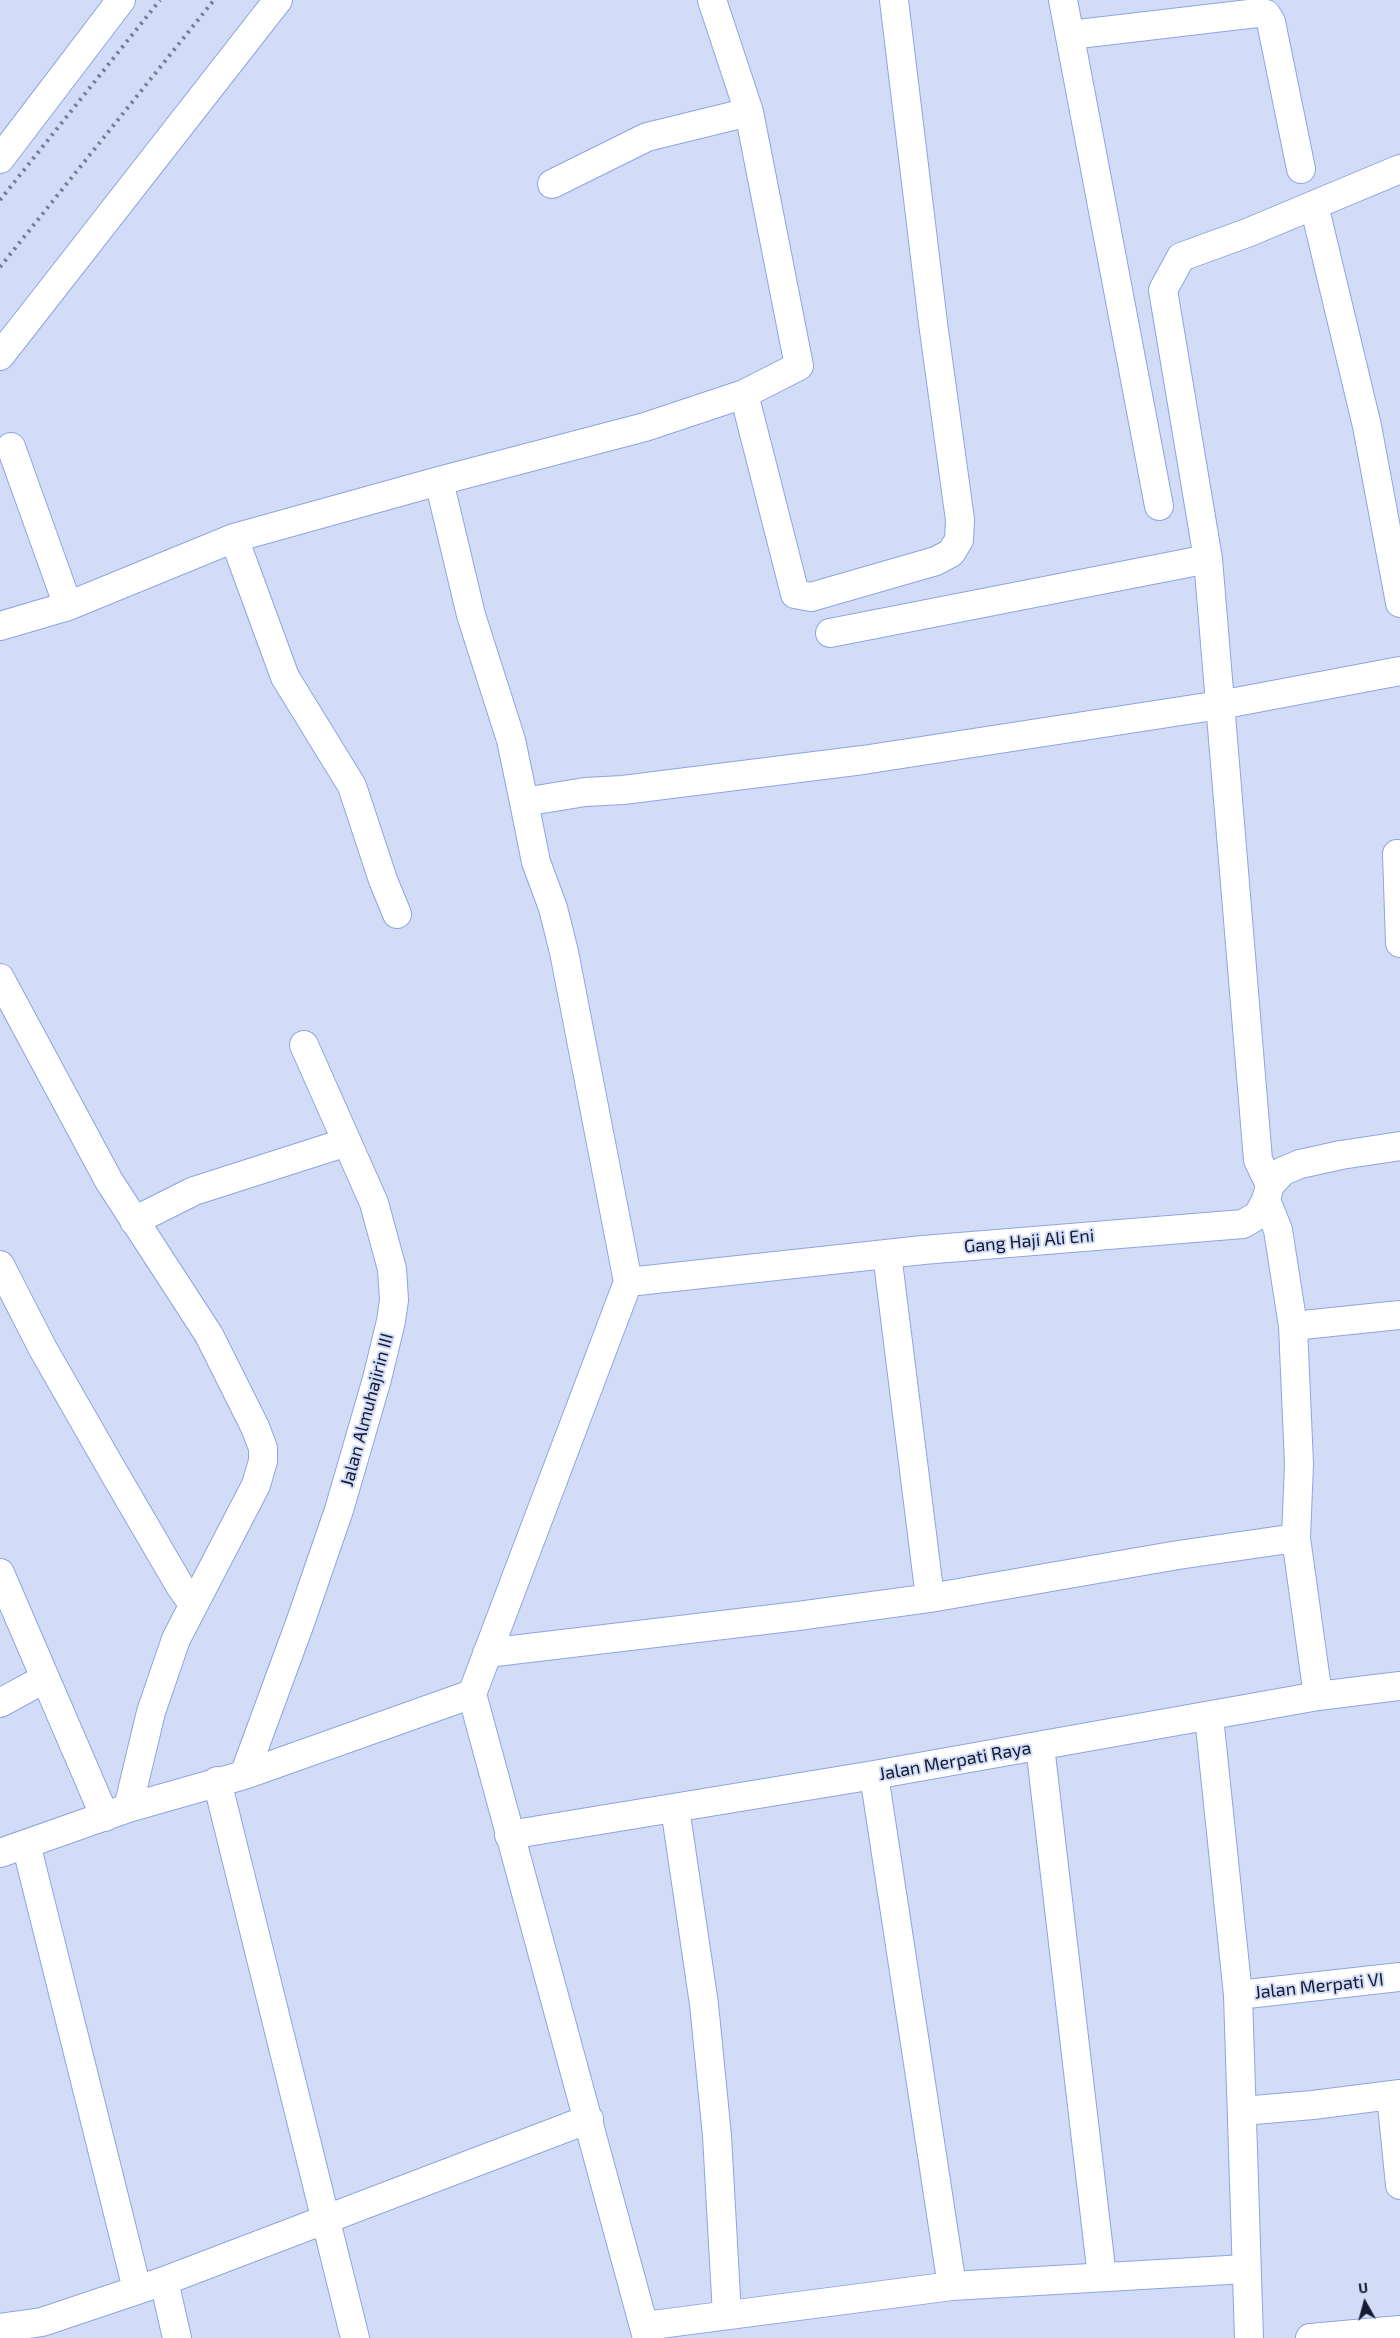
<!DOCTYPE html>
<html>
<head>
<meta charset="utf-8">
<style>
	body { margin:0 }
	#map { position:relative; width:1400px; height:2338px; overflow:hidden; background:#d2dcf6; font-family:"Exo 2",sans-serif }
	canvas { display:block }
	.north { position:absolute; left:1340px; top:2278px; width:50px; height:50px; -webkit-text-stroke:4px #d2dcf6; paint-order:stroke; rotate:353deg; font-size:14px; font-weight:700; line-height:20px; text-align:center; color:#121931 }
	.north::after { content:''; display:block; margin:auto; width:18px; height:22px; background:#121931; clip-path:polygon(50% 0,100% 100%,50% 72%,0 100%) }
</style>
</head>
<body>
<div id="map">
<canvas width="1400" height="2338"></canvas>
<div class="north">U</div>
</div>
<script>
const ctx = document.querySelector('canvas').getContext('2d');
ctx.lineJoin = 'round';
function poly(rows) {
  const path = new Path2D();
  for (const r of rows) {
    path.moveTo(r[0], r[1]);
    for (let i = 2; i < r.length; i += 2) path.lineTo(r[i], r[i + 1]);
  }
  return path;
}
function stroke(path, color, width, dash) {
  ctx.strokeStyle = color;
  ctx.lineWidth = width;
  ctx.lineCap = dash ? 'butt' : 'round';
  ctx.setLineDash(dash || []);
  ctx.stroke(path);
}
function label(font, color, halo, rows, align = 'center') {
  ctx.font = font + ' "Exo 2",sans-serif';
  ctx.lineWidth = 4;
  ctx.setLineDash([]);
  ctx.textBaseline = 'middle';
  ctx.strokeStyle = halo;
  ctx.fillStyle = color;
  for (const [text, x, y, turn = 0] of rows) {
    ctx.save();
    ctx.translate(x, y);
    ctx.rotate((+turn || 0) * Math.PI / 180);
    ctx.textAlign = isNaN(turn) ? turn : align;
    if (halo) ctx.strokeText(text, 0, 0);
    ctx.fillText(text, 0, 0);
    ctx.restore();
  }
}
const street = poly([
	[712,0,749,112],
	[1063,0,1159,506],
	[1070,35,1257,13,1266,14,1271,22,1301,169],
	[0,159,121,0],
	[552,184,647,137,749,112,799,366,744,394,795,594,811,597,936,561,951,553,959,540,960,520,933,323,894,0],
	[1314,205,1367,426,1400,603],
	[0,356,278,0],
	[11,447,68,606],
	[439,481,471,615,511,740,524,802],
	[234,538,285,677,352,786,383,880,397,914],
	[0,626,68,606,234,538,439,481,645,427,744,394],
	[830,633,1208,559],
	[1397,854,1400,943],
	[0,978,109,1181,209,1335,255,1427,263,1448,263,1461,256,1485,176,1639,151,1712,128,1808],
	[1270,1185,1258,1160,1208,559,1163,290,1181,257,1247,233,1400,169],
	[1266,1200,1278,1230,1293,1326,1299,1464,1296,1538,1318,1696],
	[134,1221,194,1191,347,1142],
	[887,1254,930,1598],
	[0,1265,43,1349,110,1466,180,1586,193,1604],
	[628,1282,923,1250,1243,1224,1258,1215,1266,1200,1270,1185,1283,1171,1300,1164,1341,1155,1400,1146],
	[1293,1326,1400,1315],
	[0,1573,105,1817],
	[487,1653,798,1616,930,1598,1178,1555,1296,1538],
	[0,1703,44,1679],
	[1209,1717,1238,1995,1249,2338],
	[1040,1746,1102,2277],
	[244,1775,300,1623,339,1510,377,1379,391,1321,394,1300,392,1269,374,1203,304,1045],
	[874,1775,952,2286],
	[217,1781,355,2338],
	[675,1808,704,2004,717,2136,727,2315],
	[509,1835,874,1775,1318,1696,1400,1686],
	[26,1844,137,2289],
	[0,1853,128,1808,244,1775,472,1694],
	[1238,1995,1400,1977],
	[1391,2095,1400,2185],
	[1242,2111,1313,2105,1400,2094],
	[164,2281,177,2338],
	[645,2326,952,2286,1245,2269],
	[0,2328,42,2322,164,2281,589,2119],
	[647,2338,472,1694,628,1282,564,952,553,908,536,862,524,802,585,792,623,790,863,760,1220,705,1400,671],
	[1310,2338,1400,2330]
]);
stroke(street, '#8ea5e2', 30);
stroke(street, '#fff', 28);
stroke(poly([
	[0,200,160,0],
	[0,267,214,0]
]), '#747d96', 4, [2.5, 5]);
label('18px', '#121931', '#d2dcf6', [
	["Gang Haji Ali Eni",1029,1241,-5],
	["Jalan Almuhajirin III",367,1410,-75],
	["Jalan Merpati Raya",955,1761,-10],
	["Jalan Merpati VI",1319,1986,-6]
]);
</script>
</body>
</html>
